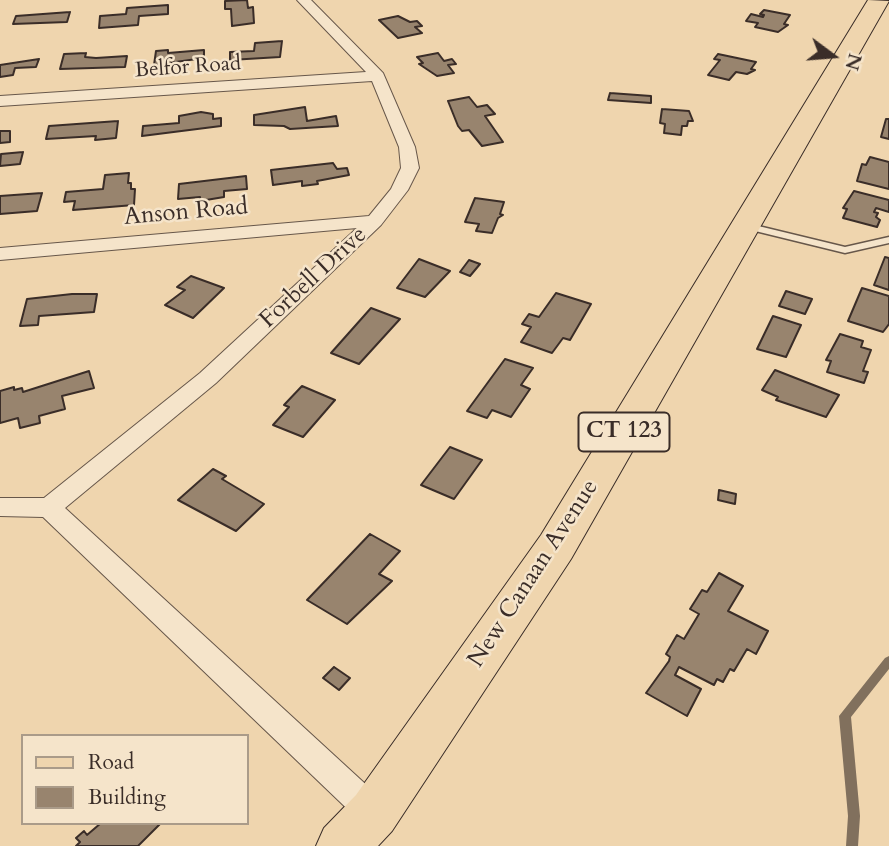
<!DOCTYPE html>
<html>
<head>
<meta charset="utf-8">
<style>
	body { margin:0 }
	#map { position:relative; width:889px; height:846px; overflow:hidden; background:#efd5ae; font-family:Cardo,serif }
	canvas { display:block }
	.legend { position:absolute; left:21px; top:734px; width:228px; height:91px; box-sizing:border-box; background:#f5e4ca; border:2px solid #aa9b89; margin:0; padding:9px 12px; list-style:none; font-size:21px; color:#3a2d28 }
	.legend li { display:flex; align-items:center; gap:14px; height:35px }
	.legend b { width:35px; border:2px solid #aa9b89 }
	.north { position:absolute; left:798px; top:21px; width:70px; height:70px; -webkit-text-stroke:5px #f5e4ca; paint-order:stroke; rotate:106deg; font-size:19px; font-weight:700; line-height:28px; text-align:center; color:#3a2d28 }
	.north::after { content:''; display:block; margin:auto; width:24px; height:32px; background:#3a2d28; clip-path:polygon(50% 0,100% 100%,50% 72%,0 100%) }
</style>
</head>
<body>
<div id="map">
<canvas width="889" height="846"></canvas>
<ul class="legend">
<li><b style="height:9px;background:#efd5ae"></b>Road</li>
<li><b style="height:19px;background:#98846e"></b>Building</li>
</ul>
<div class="north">N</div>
</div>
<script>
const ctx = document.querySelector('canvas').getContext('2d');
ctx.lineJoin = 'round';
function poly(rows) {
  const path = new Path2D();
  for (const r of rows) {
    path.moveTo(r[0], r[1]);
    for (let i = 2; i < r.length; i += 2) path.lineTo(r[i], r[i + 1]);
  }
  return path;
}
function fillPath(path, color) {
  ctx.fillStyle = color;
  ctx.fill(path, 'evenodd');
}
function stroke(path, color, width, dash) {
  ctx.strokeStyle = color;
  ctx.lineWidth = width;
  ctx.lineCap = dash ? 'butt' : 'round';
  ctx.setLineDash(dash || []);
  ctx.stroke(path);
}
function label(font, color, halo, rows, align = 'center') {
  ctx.font = font + ' Cardo,serif';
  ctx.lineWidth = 5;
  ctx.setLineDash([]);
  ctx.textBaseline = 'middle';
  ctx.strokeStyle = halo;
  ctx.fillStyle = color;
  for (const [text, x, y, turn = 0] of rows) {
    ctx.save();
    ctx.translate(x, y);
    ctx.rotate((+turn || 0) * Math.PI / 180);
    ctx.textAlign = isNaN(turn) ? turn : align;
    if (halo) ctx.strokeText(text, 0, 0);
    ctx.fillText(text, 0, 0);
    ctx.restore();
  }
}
fillPath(poly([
	[889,656,889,669,851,717,860,816,858,846,846,846,848,816,839,716,885,658,889,656]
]), '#81705d');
const building = poly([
	[247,0,248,8,253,7,254,23,232,26,231,9,225,9,225,1,247,0],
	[168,5,168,14,139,16,138,25,99,28,100,16,126,14,127,8,168,5],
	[764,10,790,15,784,24,788,25,778,32,755,27,758,23,746,21,751,14,763,17,764,15,760,14,764,10],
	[70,12,67,22,13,24,16,16,70,12],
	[398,16,410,22,417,21,422,26,415,27,422,33,398,38,379,20,398,16],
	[282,41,280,57,230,60,230,52,254,51,255,43,282,41],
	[168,50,168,53,204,50,204,58,154,65,156,51,168,50],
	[86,53,85,57,96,58,127,56,125,67,60,69,64,54,86,53],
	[438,53,444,61,452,59,456,64,448,65,454,73,437,76,419,64,423,63,417,57,438,53],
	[718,54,756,62,751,69,755,70,747,74,736,72,729,80,708,75,720,60,714,59,718,54],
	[39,59,36,67,15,68,13,75,0,77,0,65,39,59],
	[610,93,651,96,651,103,608,100,610,93],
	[469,97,477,107,487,105,495,114,485,116,503,142,482,146,469,130,462,131,458,126,448,101,469,97],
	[305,107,307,121,336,116,338,126,290,129,284,126,254,125,254,115,305,107],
	[662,109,689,111,693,121,688,121,687,126,682,126,681,135,664,133,665,124,660,123,662,109],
	[201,112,213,114,213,119,221,118,221,126,142,136,143,126,179,123,179,116,201,112],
	[886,119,889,119,889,139,881,137,886,119],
	[118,121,116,138,95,140,96,136,46,139,49,126,118,121],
	[0,131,10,131,10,142,0,143,0,131],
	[23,152,20,164,0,166,1,154,23,152],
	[870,157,889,162,889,189,857,181,862,164,866,165,870,157],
	[333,163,337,169,347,168,349,175,317,181,318,184,302,186,302,181,273,185,271,170,333,163],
	[129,173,128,183,131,183,131,189,135,189,134,205,73,210,75,201,64,202,66,192,103,189,105,175,129,173],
	[246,176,247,189,224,191,224,197,200,201,200,197,178,199,179,184,246,176],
	[854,191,889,200,889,212,876,208,874,212,878,213,876,217,880,220,877,227,843,218,847,209,843,208,854,191],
	[42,193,37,211,0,214,0,196,42,193],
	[475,198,504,202,500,214,503,215,498,218,492,233,476,231,479,224,465,222,475,198],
	[885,257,889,258,889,290,874,285,885,257],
	[419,259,450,271,425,297,397,288,419,259],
	[469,260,480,264,470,276,460,272,469,260],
	[191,276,224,288,193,318,165,305,185,290,177,287,191,276],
	[862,288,889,296,889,324,883,332,848,321,862,288],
	[786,291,812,299,805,314,779,306,786,291],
	[556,293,591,304,570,340,563,338,552,353,521,342,531,327,522,324,529,314,539,317,556,293],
	[72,294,97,294,94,312,39,316,38,325,20,326,27,299,72,294],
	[371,308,400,319,359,364,331,353,371,308],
	[773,316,801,325,786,357,757,349,773,316],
	[840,334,863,341,861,347,871,350,863,371,868,372,864,383,827,372,831,361,826,360,840,334],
	[505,359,533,368,521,385,530,389,511,417,492,410,487,418,467,411,505,359],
	[775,370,839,395,826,417,776,400,778,397,762,390,775,370],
	[89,371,94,388,62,396,65,409,39,416,40,423,20,428,18,418,0,423,0,391,14,387,14,390,22,388,23,392,89,371],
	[302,386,335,400,303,437,273,425,289,407,284,405,302,386],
	[450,447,482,460,454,499,421,485,450,447],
	[213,469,226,476,222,479,264,504,236,531,178,500,213,469],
	[719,490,736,494,735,504,718,500,719,490],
	[370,534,400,551,379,574,392,581,347,624,307,600,370,534],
	[719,573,743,586,728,611,768,631,756,654,747,649,734,671,730,669,723,682,717,679,714,685,679,667,675,675,701,689,687,716,646,693,669,661,670,657,666,654,677,635,684,639,699,614,690,609,702,590,707,592,719,573],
	[334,667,350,678,339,690,323,678,334,667],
	[101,823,161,823,138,846,76,846,80,842,76,838,84,831,87,835,101,823]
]);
fillPath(building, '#98846e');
stroke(building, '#3a2d28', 2);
const lane = poly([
	[746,223,845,247,889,237,889,243,845,253,743,228,741,226,746,223]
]);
const street = poly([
	[297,0,311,0,383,73,415,147,419,168,408,190,381,225,216,383,65,508,385,802,390,813,385,824,374,828,363,824,43,517,0,516,0,498,44,498,200,373,357,228,0,260,0,248,369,216,391,189,401,168,399,147,372,81,0,106,0,96,366,72,297,0]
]);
const primary = poly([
	[868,0,889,1,571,559,392,831,378,846,316,846,324,828,356,795,541,535,868,0]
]);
stroke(lane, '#67574a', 3);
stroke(street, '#67574a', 2);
stroke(primary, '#3a2d28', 2);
fillPath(lane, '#f5e4ca');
fillPath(street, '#f5e4ca');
fillPath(primary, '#efd5ae');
label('21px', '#3a2d28', '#f5e4ca', [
	["Belfor Road",188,68,-4]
]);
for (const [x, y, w] of [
	[624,432,91]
]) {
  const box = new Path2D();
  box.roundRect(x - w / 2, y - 19.5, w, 39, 5);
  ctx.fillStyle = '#f5e4ca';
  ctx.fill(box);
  stroke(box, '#3a2d28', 2);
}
label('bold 23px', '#3a2d28', null, [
	["CT 123",624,432]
]);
label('24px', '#3a2d28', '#f5e4ca', [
	["Anson Road",186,213,-5],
	["Forbell Drive",314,278,-43],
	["New Canaan Avenue",534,574,-57]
]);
</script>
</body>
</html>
